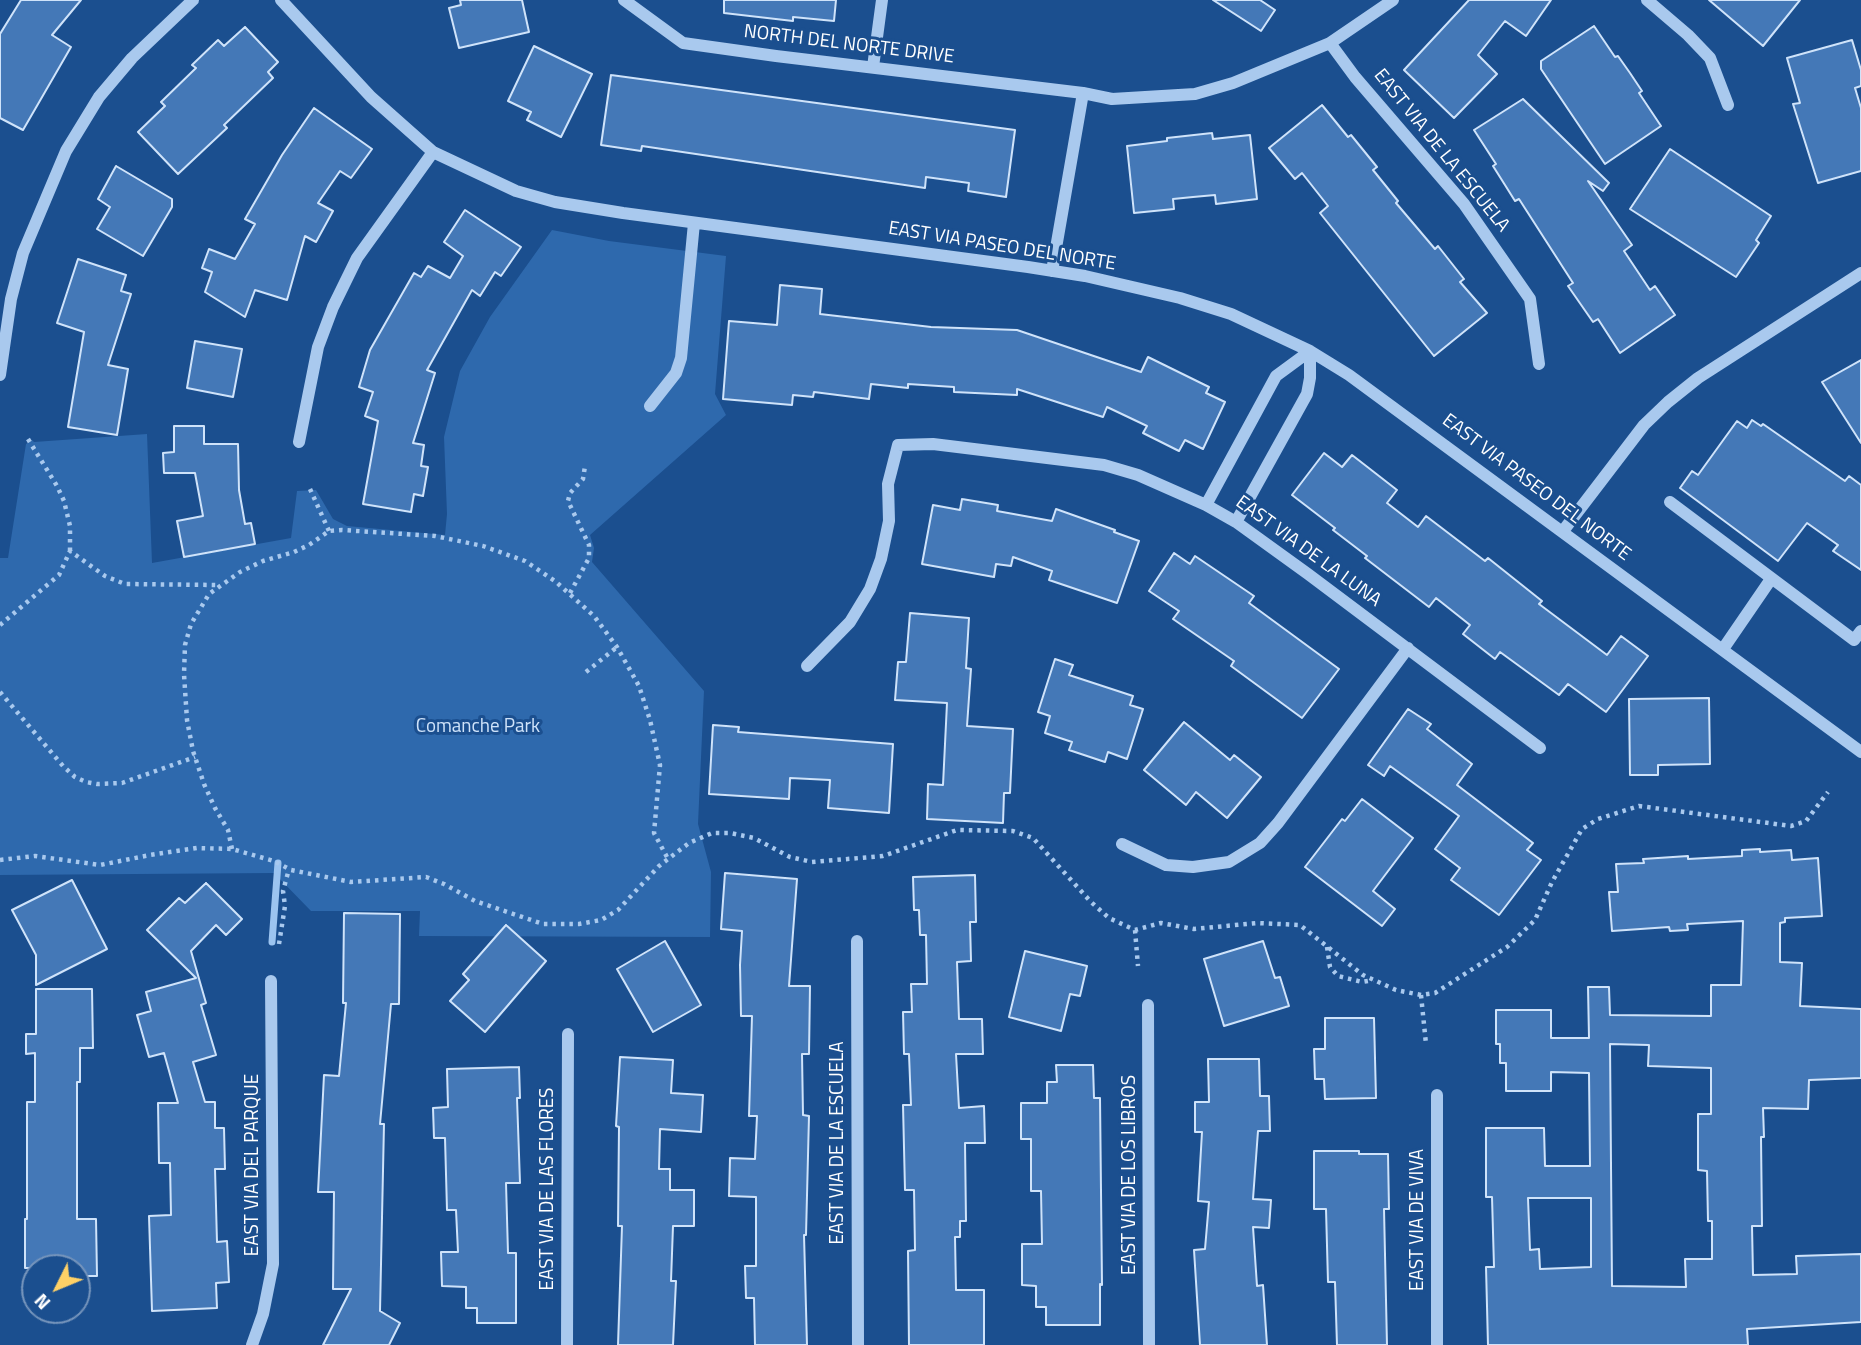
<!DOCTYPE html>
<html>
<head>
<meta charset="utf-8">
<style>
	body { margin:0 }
	#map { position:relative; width:1861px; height:1345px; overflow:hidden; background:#1b4f8f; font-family:"Titillium Web",sans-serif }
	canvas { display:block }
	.north { position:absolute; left:21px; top:1254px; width:70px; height:70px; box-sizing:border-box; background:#1b4f8f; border:2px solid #7695bc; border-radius:50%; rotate:227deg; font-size:19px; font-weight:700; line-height:28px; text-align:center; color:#fff }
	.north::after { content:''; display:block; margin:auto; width:24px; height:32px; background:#ffd166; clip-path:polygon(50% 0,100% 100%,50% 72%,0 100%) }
</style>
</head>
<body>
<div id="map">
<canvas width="1861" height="1345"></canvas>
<div class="north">N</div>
</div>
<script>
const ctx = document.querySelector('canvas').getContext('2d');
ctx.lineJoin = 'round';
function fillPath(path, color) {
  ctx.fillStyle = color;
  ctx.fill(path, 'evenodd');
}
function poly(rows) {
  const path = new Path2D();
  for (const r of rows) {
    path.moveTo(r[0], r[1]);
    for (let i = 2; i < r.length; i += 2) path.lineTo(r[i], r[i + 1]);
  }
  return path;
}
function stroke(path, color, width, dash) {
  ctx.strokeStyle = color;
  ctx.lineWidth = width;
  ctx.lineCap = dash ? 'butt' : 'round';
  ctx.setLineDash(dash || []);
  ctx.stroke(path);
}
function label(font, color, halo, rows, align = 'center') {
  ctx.font = font + ' "Titillium Web",sans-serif';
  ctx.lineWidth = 6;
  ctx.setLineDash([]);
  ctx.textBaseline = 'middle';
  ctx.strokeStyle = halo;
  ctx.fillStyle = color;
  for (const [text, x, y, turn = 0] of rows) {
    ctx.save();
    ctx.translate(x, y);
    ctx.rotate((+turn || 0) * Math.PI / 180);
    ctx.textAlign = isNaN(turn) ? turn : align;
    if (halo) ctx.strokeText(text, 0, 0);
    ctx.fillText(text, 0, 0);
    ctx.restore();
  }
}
fillPath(poly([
	[552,230,609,241,726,256,715,394,726,415,590,535,594,548,592,562,704,691,698,824,711,872,710,937,419,936,420,911,311,911,274,873,0,875,0,558,8,558,26,444,32,440,34,442,147,434,152,563,291,538,297,491,316,490,333,519,347,526,445,535,447,514,444,437,460,371,490,317]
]), '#2e69ad');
stroke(poly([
	[272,942,278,863]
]), '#9cc4f0', 7);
const building = poly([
	[21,0,81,0,52,35,71,47,23,130,0,118,0,34,21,0],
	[460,0,522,0,529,32,459,48,449,8,461,5,460,0],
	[724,0,836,0,834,21,793,17,793,21,724,13,724,0],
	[1213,0,1260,0,1275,10,1261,31,1213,0],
	[1469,0,1551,0,1526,36,1505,21,1478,55,1497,74,1454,118,1404,70,1469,0],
	[1709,0,1800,0,1763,46,1709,0],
	[1594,26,1615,57,1618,56,1630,73,1642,91,1639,93,1661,126,1605,164,1541,69,1541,61,1594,26],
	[245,27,278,62,268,72,273,78,224,125,227,128,178,174,138,132,165,106,161,102,196,68,192,65,218,40,224,46,245,27],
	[1852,40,1861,70,1861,86,1855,88,1861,108,1861,171,1818,183,1793,104,1800,103,1787,58,1852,40],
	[534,46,592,74,561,137,527,120,531,112,508,101,534,46],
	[611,75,1015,130,1006,197,968,191,969,183,926,177,925,188,642,146,641,151,601,145,611,75],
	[1523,99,1609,183,1603,191,1588,181,1632,245,1624,251,1650,290,1655,286,1675,315,1620,353,1598,319,1593,322,1568,286,1573,283,1519,199,1515,201,1505,185,1493,166,1496,164,1474,130,1523,99],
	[1322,105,1348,137,1351,135,1377,167,1373,170,1398,201,1396,203,1435,249,1438,246,1464,279,1460,282,1487,313,1434,356,1320,213,1328,206,1302,173,1295,179,1269,148,1322,105],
	[314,108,372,149,351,178,340,171,318,203,333,211,316,242,305,236,287,300,255,290,245,317,205,292,212,272,202,268,209,249,235,259,255,224,245,219,282,155,314,108],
	[1212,133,1213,139,1250,135,1257,199,1216,204,1215,195,1193,197,1173,199,1174,209,1134,213,1127,146,1167,141,1167,138,1212,133],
	[1670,149,1771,216,1756,240,1759,243,1736,277,1630,209,1670,149],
	[116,166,172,199,172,207,143,256,97,229,110,207,98,199,116,166],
	[465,210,521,247,501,276,495,272,480,296,472,290,427,370,435,373,413,443,424,445,421,466,428,467,423,496,414,494,411,512,363,504,378,421,365,416,373,392,359,387,370,350,414,273,421,277,428,266,450,278,463,256,444,242,465,210],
	[78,259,126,275,121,291,131,294,108,365,128,369,117,435,68,427,84,332,57,323,78,259],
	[780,285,822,289,820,314,931,327,1017,330,1141,372,1148,357,1209,387,1206,393,1225,402,1203,449,1185,440,1179,451,1143,433,1147,426,1107,407,1103,417,1017,389,1017,395,954,392,954,387,908,384,908,388,871,384,869,399,814,392,813,397,793,395,792,405,723,399,729,321,777,325,780,285],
	[195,341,242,349,233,397,187,388,195,341],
	[1861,360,1861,443,1822,382,1861,360],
	[1752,420,1761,426,1763,424,1845,481,1849,476,1861,485,1861,570,1833,551,1838,545,1807,523,1778,561,1680,488,1692,471,1698,475,1737,421,1747,428,1752,420],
	[174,426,204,426,204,444,238,444,239,490,245,524,251,523,255,544,184,557,177,521,203,516,195,473,164,473,163,453,174,452,174,426],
	[1324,453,1342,467,1352,455,1397,490,1387,503,1418,527,1426,516,1485,561,1488,558,1542,601,1539,604,1607,655,1621,636,1648,656,1606,712,1568,684,1559,695,1500,652,1495,659,1463,634,1470,625,1436,598,1429,607,1365,558,1367,556,1333,530,1335,528,1292,495,1324,453],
	[962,499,998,505,997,511,1052,521,1056,509,1115,530,1114,532,1139,541,1117,603,1049,580,1052,571,1013,557,1011,566,996,564,994,577,922,564,933,505,960,510,962,499],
	[1174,553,1190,564,1195,556,1254,596,1249,603,1339,669,1302,718,1231,666,1234,661,1173,619,1179,611,1149,591,1174,553],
	[910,613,969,618,966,668,971,669,967,726,1013,729,1010,793,1004,793,1003,823,927,819,928,784,943,785,947,703,895,700,898,662,906,662,910,613],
	[1055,659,1073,665,1069,675,1133,696,1130,705,1143,709,1127,759,1108,752,1105,762,1069,750,1072,742,1045,733,1050,716,1038,712,1055,659],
	[1709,698,1710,764,1658,765,1658,775,1630,775,1629,699,1709,698],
	[1408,709,1431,724,1427,729,1472,764,1457,785,1533,843,1527,850,1541,860,1499,915,1451,880,1460,868,1435,849,1459,816,1390,766,1384,776,1368,765,1408,709],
	[1184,722,1230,760,1234,755,1261,777,1227,818,1196,792,1186,805,1144,770,1184,722],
	[713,725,739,727,738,732,893,744,889,813,828,808,830,780,790,778,789,799,709,794,713,725],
	[1362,799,1413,838,1373,891,1395,909,1382,926,1305,867,1342,819,1345,821,1362,799],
	[1760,849,1760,852,1791,850,1792,860,1818,858,1822,916,1785,918,1785,922,1780,923,1780,962,1802,963,1800,1006,1861,1009,1861,1078,1809,1080,1808,1109,1763,1108,1764,1137,1761,1137,1762,1226,1752,1226,1753,1275,1797,1274,1796,1256,1861,1254,1861,1322,1747,1329,1748,1345,1488,1345,1486,1267,1494,1267,1492,1197,1486,1197,1486,1128,1544,1128,1545,1166,1590,1166,1589,1073,1551,1072,1551,1091,1506,1091,1506,1063,1500,1063,1500,1044,1496,1044,1496,1010,1551,1010,1551,1038,1589,1038,1588,987,1609,987,1610,1015,1711,1016,1711,985,1741,985,1743,921,1687,924,1688,930,1670,931,1669,927,1612,931,1609,892,1618,892,1616,864,1644,863,1643,859,1688,856,1688,859,1742,856,1742,850,1760,849],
	[1610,1044,1649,1045,1648,1066,1711,1068,1711,1114,1698,1114,1698,1170,1707,1171,1708,1221,1712,1221,1712,1259,1685,1259,1686,1287,1612,1286,1610,1044],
	[1528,1198,1591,1198,1591,1267,1540,1269,1539,1249,1530,1250,1528,1198],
	[725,873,797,879,789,986,810,986,809,1054,802,1054,803,1115,809,1116,806,1235,804,1235,807,1345,755,1345,754,1298,746,1298,745,1266,756,1266,756,1197,729,1196,730,1158,755,1159,757,1116,749,1116,752,1016,741,1016,740,965,742,931,721,929,725,873],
	[975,875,976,922,970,922,971,961,957,962,959,1019,982,1019,983,1054,956,1054,959,1108,984,1106,985,1143,965,1143,966,1221,960,1221,960,1237,955,1237,956,1290,984,1290,984,1345,909,1345,908,1251,915,1250,914,1190,905,1190,903,1105,911,1105,909,1054,904,1054,903,1012,912,1012,911,984,927,984,926,935,920,935,919,910,914,910,913,877,975,875],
	[72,880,107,949,36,985,36,955,12,910,72,880],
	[206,883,242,919,226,935,216,925,191,951,206,1003,201,1005,216,1055,193,1062,205,1102,215,1102,215,1128,224,1128,225,1169,215,1169,217,1242,227,1241,229,1282,216,1283,217,1308,152,1311,149,1216,171,1215,170,1163,159,1163,158,1103,178,1103,164,1053,149,1057,137,1015,151,1011,146,992,196,978,147,930,179,898,185,903,206,883],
	[344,913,400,914,399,1004,391,1004,380,1124,384,1124,380,1311,400,1323,389,1345,323,1345,351,1289,333,1289,334,1192,318,1192,324,1075,339,1076,346,1003,343,1003,344,913],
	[506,925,546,961,485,1032,450,1001,469,980,463,974,506,925],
	[665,941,701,1005,653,1032,617,969,665,941],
	[1263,941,1275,978,1280,977,1289,1006,1224,1026,1204,959,1263,941],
	[1025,951,1087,966,1080,996,1070,994,1061,1031,1009,1017,1025,951],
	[36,989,92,989,93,1048,80,1048,80,1082,77,1082,77,1219,96,1219,97,1276,77,1276,77,1268,25,1268,25,1219,27,1219,27,1102,35,1102,35,1053,26,1054,26,1034,36,1034,36,989],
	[1325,1018,1374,1018,1376,1098,1325,1099,1324,1079,1315,1079,1314,1049,1325,1049,1325,1018],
	[620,1057,673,1060,671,1093,703,1095,701,1132,660,1129,659,1169,670,1169,670,1190,694,1190,694,1226,673,1226,671,1281,676,1281,673,1345,618,1345,622,1226,618,1226,619,1127,616,1126,620,1057],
	[1208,1059,1259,1059,1260,1096,1269,1096,1270,1131,1258,1131,1253,1199,1271,1200,1269,1228,1253,1227,1257,1286,1263,1285,1267,1345,1200,1345,1194,1250,1205,1249,1209,1202,1198,1201,1202,1132,1195,1132,1195,1102,1209,1102,1208,1059],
	[1056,1065,1093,1065,1094,1098,1100,1098,1102,1285,1100,1284,1100,1325,1046,1325,1046,1307,1036,1307,1036,1286,1022,1285,1022,1244,1042,1244,1041,1191,1031,1191,1031,1139,1021,1139,1021,1103,1047,1103,1047,1082,1057,1082,1056,1065],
	[519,1067,520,1098,517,1098,520,1183,506,1183,508,1253,516,1253,516,1323,477,1323,477,1308,466,1308,466,1287,442,1286,441,1252,458,1252,456,1210,447,1210,445,1138,434,1138,433,1108,448,1107,447,1069,519,1067],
	[1314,1151,1359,1151,1359,1154,1388,1154,1389,1209,1384,1209,1387,1345,1337,1345,1335,1282,1328,1282,1326,1209,1314,1209,1314,1151]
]);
fillPath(building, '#4478b7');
stroke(building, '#cfe3fa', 2);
stroke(poly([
	[28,439,57,486,64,501,70,526,70,551],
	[310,489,329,531],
	[570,593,589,558,589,545,568,501,570,493,583,479,585,466],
	[0,625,59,575,70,551,105,576,125,584,218,585],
	[586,672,617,647],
	[0,692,63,766,75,777,86,782,97,784,122,783,195,757],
	[232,849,228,830,215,808,204,784,193,751,187,720,184,674,185,645,191,624,209,594,240,572,263,561,294,552,309,545,329,531,342,530,435,536,483,546,525,561,555,581,594,616,617,647,639,686,650,720,660,765,654,833,668,859],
	[0,860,35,856,100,865,150,855,197,848,232,849,274,861,291,870,351,882,426,877,444,884,475,901,543,924,579,924,601,920,618,910,659,866,689,843,712,833,730,833,754,838,790,857,812,862,883,856,957,830,1013,831,1033,838,1091,902,1109,918,1135,930,1161,923,1194,929,1257,923,1300,925,1363,975,1396,990,1421,995,1435,993,1507,947,1535,920,1552,882,1582,829,1598,819,1639,806,1791,826,1806,821,1828,792],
	[1135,930,1138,966],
	[279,944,285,906,283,891,289,869],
	[1327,947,1330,967,1338,976,1362,982,1373,980],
	[1421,995,1426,1044]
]), '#a9c9ee', 4.5, [3.5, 5]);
stroke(poly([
	[281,0,371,97,433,152,516,191,555,202,623,213,1028,267,1085,276,1180,298,1231,314,1310,351,1349,375,1861,752],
	[624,0,683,43,776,56,1083,93,1112,99,1195,94,1233,83,1330,43,1393,0],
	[1647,0,1688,35,1710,58,1728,105],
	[1330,43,1355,77,1464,204,1530,299,1539,364],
	[873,67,882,0],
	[1052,271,1083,93],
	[0,375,11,299,23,253,66,151,99,97,132,58,193,0],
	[650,406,676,373,681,358,694,223],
	[299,442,318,347,333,307,357,258,433,152],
	[1670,502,1854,640,1861,631],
	[1206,505,1276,376,1310,351],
	[1236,522,1307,394,1310,378,1310,351],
	[1563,531,1644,425,1668,402,1698,378,1861,273],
	[1723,649,1771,579],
	[807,666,850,622,870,589,881,559,889,521,888,484,898,445,933,444,1104,465,1138,475,1206,505,1236,522,1308,574,1540,748],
	[1122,844,1166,865,1193,867,1229,862,1260,843,1278,823,1408,648],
	[857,941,858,1345],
	[1148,1005,1149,1345],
	[1437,1095,1437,1345],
	[252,1345,263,1314,273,1264,271,981],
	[567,1345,568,1034]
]), '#a9c9ee', 12);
label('19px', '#fff', '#1b4f8f', [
	["NORTH DEL NORTE DRIVE",849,45,7],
	["EAST VIA DE LA ESCUELA",1441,151,51],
	["EAST VIA PASEO DEL NORTE",1002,247,9],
	["EAST VIA PASEO DEL NORTE",1536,488,37],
	["EAST VIA DE LA LUNA",1308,552,36],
	["EAST VIA DE LA ESCUELA",838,1143,-90],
	["EAST VIA DEL PARQUE",253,1165,-90],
	["EAST VIA DE LOS LIBROS",1130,1175,-90],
	["EAST VIA DE LAS FLORES",548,1189,-90],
	["EAST VIA DE VIVA",1418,1220,-90]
]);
label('19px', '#cfe3fa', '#1b4f8f', [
	["Comanche Park",478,727]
]);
</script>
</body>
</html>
